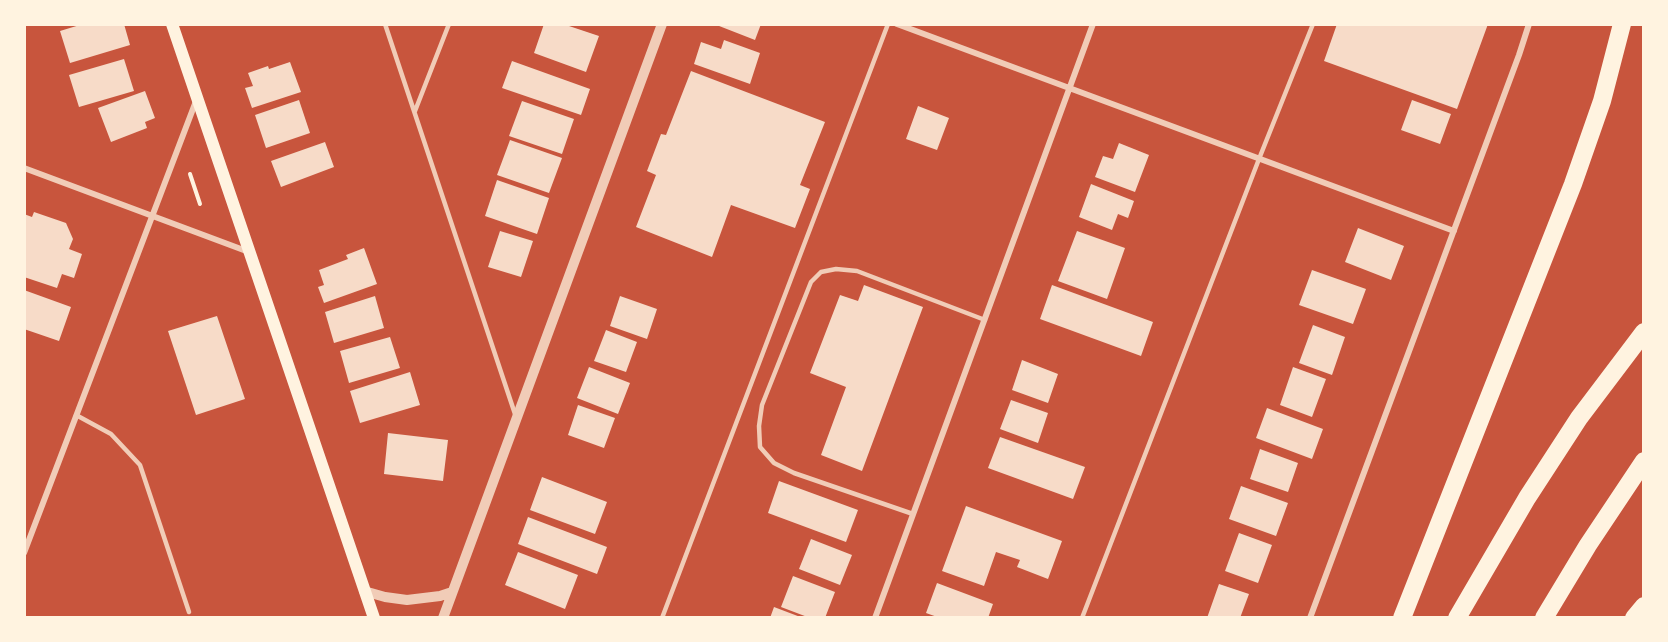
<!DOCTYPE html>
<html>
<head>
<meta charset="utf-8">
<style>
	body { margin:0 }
	#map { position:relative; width:1668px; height:642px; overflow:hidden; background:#c8553d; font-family:Karla,sans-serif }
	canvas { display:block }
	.frame { position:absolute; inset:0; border:26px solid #fff3e0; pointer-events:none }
</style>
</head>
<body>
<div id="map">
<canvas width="1668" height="642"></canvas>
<div class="frame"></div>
</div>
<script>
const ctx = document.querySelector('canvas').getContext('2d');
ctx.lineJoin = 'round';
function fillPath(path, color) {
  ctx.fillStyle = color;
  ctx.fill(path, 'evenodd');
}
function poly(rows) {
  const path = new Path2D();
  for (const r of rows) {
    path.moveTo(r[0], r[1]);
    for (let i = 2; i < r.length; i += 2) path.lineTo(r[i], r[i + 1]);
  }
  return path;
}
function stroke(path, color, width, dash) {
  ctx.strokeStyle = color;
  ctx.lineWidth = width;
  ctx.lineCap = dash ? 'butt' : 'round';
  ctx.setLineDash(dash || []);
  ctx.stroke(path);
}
fillPath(poly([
	[83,24,124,24,130,45,70,63,60,31],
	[544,24,563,24,599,36,586,72,534,53],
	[714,24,761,24,755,40],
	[1337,24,1488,24,1457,109,1324,61],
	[724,40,760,53,750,84,694,64,701,42,721,49],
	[124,59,134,91,79,107,69,75],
	[512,61,590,89,581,115,502,88],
	[290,62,301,92,252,108,245,88,253,86,248,73,268,66,269,69],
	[691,71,825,122,800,185,810,189,795,228,731,205,712,257,636,227,656,175,647,171,661,134,666,135],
	[145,91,155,118,145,122,147,128,111,142,98,108],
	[299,100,310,133,266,148,255,115],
	[1412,100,1451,114,1440,144,1401,130],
	[522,101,574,119,562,154,509,136],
	[918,106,949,118,937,150,906,139],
	[510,140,562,158,549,193,497,175],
	[325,142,334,167,281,187,271,161],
	[1119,143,1149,155,1135,192,1095,177,1103,156,1113,159],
	[497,180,549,198,537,234,485,216],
	[1091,184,1134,201,1128,218,1118,214,1112,230,1079,217],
	[34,212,66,223,73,239,69,249,82,254,74,278,62,274,57,288,24,277,24,214,32,217],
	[1358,228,1404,246,1391,280,1345,262],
	[500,231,533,241,521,277,488,267],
	[1077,231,1125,248,1107,299,1058,281],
	[364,248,377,284,324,303,318,287,324,285,319,270,348,259,346,255],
	[1312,270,1366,289,1353,324,1299,305],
	[864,285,923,307,862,471,821,455,846,387,810,373,840,295,858,301],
	[1052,285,1153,322,1141,356,1040,319],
	[24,290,71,307,59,341,24,329],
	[375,296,384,328,334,343,325,312],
	[620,296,657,309,647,339,610,326],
	[217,316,245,399,196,415,168,331],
	[1313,325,1345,337,1332,375,1299,363],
	[606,330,637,342,626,372,594,361],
	[390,337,400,368,349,383,340,351],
	[1022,360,1058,374,1048,403,1012,390],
	[589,367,630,383,618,414,577,398],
	[1293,367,1326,379,1312,417,1280,405],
	[410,372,420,405,360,423,350,391],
	[1011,400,1048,413,1038,443,1000,429],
	[578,405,615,418,604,448,568,435],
	[1267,408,1323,429,1312,459,1256,438],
	[388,433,448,440,443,481,384,474],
	[1000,437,1085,467,1073,499,988,468],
	[1260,449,1298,463,1288,492,1250,479],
	[542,477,607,502,595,534,530,510],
	[779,481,858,510,846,542,768,513],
	[1241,486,1288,503,1276,536,1229,519],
	[966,506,1062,541,1048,579,1017,567,1020,560,996,552,984,586,942,571],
	[528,517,607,547,597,574,518,544],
	[1239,533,1272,545,1258,583,1225,571],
	[811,539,852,555,840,585,799,569],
	[518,552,578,575,565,609,505,585],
	[793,576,835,592,825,618,810,618,781,607],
	[937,583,993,604,988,618,940,618,926,613],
	[1219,584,1249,594,1240,618,1207,618],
	[774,607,803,618,770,618]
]), '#f7dbc8');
stroke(poly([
	[190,174,200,204]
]), '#fff3e0', 4);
stroke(poly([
	[385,24,515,414],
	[415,111,449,24],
	[76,415,111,434,140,465,189,612],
	[913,514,794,473,774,463,760,447,759,426,762,405,811,282,821,272,836,269,857,271,985,320],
	[662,618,888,24],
	[1082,618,1259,159,1313,24]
]), '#f1ccb7', 4.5);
stroke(poly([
	[897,24,1454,231],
	[24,168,249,252],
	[24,553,196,101],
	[875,618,1093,24],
	[1310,618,1519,55,1529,24]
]), '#f1ccb7', 6);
stroke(poly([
	[364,591,385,597,407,600,440,596,452,592],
	[443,618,662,24]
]), '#f1ccb7', 10);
stroke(poly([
	[172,24,374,618]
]), '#fff3e0', 12);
stroke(poly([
	[1402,618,1573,184,1602,101,1622,24],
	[1457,618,1527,498,1579,418,1644,332],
	[1544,618,1588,545,1644,461],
	[1634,618,1644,606]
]), '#fff3e0', 18);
</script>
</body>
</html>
